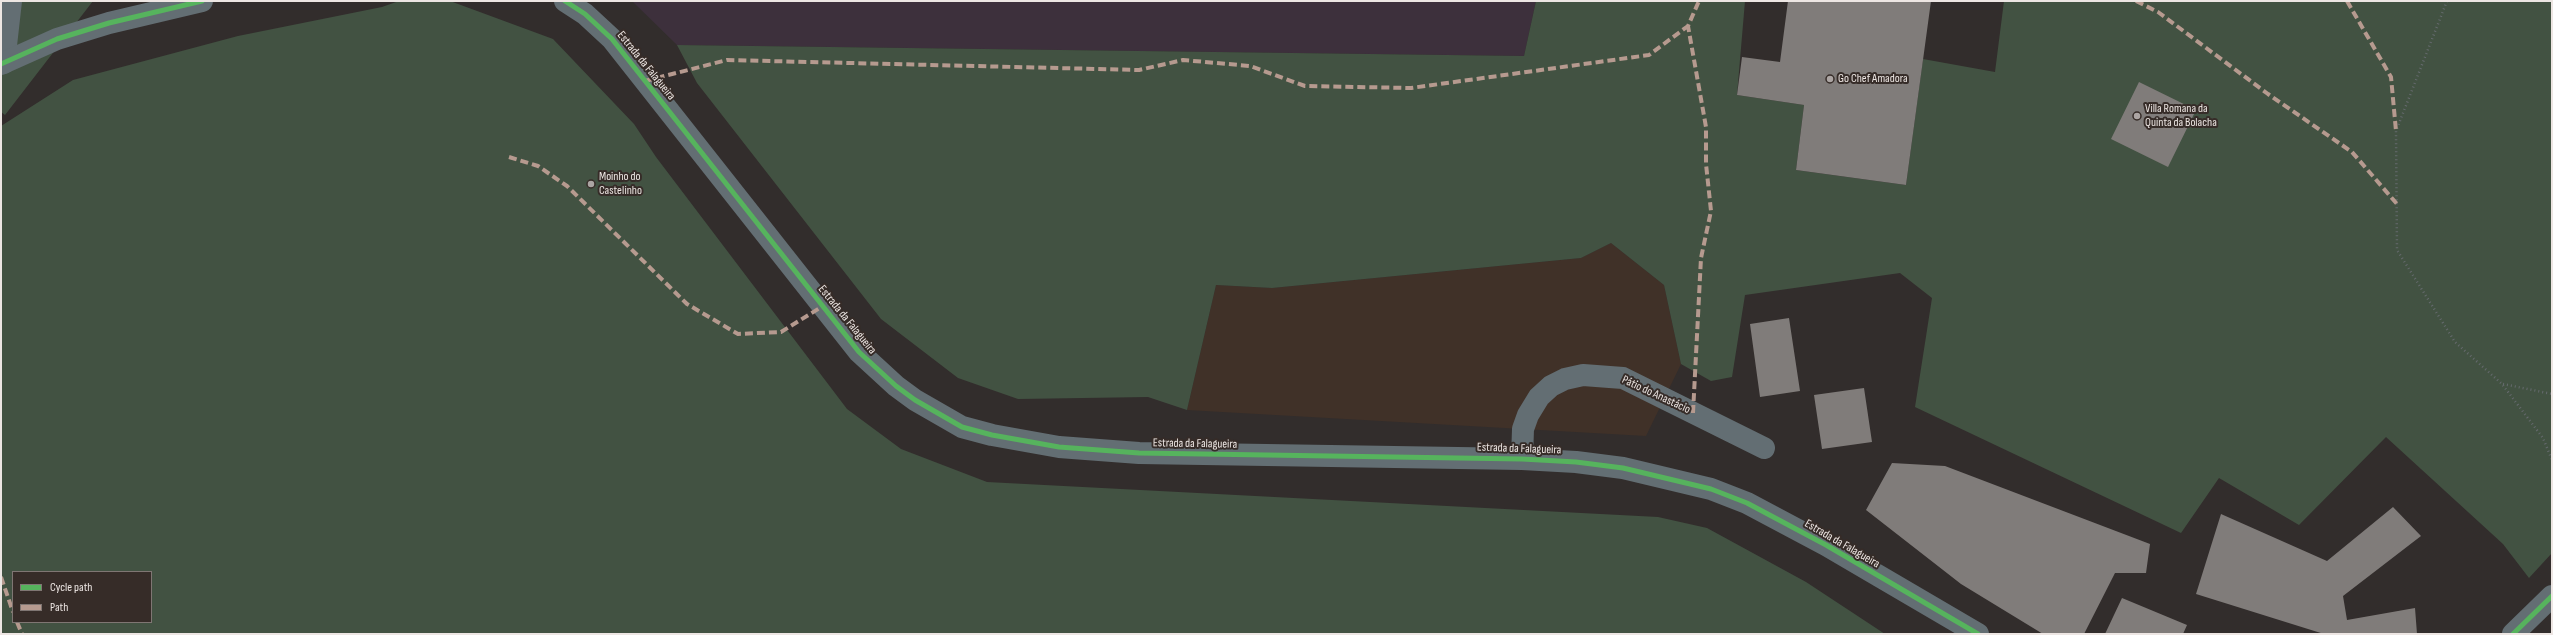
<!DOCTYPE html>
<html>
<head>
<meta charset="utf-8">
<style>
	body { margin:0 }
	#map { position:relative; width:2553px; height:635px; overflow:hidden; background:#322d2c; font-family:"Sofia Sans Condensed",sans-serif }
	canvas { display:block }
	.frame { position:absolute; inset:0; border:2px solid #ede6e3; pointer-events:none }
	.legend { position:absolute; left:12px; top:571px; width:140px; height:52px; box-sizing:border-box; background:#362c28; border:1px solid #7f7673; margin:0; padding:5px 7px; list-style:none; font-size:12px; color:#ede6e3 }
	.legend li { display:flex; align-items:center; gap:8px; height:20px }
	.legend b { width:20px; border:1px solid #7f7673 }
</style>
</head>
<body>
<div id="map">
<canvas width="2553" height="635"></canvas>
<div class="frame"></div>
<ul class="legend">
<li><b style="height:5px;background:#56b35d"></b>Cycle path</li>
<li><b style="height:5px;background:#b69a8f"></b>Path</li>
</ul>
</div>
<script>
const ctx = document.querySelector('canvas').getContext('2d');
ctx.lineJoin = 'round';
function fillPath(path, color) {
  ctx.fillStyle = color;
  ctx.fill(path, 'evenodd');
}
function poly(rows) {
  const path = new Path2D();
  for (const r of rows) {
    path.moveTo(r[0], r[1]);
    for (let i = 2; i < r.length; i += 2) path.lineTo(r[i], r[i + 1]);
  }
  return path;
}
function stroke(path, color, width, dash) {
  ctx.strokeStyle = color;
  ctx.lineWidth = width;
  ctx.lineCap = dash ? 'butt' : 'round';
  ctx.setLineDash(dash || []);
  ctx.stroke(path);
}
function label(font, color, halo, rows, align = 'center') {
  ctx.font = font + ' "Sofia Sans Condensed",sans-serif';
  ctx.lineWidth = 4;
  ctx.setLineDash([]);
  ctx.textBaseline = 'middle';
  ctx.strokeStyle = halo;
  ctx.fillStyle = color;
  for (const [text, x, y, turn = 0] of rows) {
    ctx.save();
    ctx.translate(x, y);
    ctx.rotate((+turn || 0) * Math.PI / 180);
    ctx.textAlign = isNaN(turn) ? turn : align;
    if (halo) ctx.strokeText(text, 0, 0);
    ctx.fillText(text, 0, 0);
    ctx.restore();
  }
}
fillPath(poly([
	[1611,243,1664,285,1681,364,1646,436,1187,410,1216,285,1272,288,1581,258]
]), '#403128');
fillPath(poly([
	[632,1,1536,1,1524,56,677,45]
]), '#3d303c');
fillPath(poly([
	[1,1,93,1,5,115,1,112],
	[399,1,450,1,553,39,634,124,656,157,847,409,901,449,987,482,1658,517,1707,528,1806,582,1885,634,1,634,1,126,73,80,238,36,382,7],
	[13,572,151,572,151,622,13,622],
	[1536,1,1745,1,1737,95,1804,105,1796,170,1906,185,1923,59,1995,72,2004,1,2552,1,2552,553,2529,578,2503,544,2386,437,2299,525,2219,478,2181,533,1915,407,1932,298,1900,273,1745,295,1732,377,1711,381,1681,364,1664,285,1611,243,1581,258,1272,288,1216,285,1187,410,1148,397,1018,399,958,378,881,319,697,83,677,45,1524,56]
]), '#425242');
fillPath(poly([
	[1788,1,1931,1,1906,185,1796,170,1804,105,1737,95,1742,57,1780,62],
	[2139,82,2196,110,2168,167,2111,139],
	[1789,318,1800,391,1760,397,1750,324],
	[1864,388,1872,442,1822,449,1814,395],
	[1892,463,1945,466,2150,544,2146,573,2115,573,2084,634,2043,634,1961,584,1866,510],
	[2393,507,2421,536,2343,596,2347,620,2415,608,2417,634,2324,634,2196,594,2221,514,2327,561],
	[2122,598,2187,625,2183,634,2105,634]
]), '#807c7a');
stroke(poly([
	[2447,1,2396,131,2397,250,2455,342,2502,384,2543,438,2552,460],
	[2503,384,2552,394]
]), '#656a6d', 2.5, [1, 3]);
stroke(poly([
	[4,63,11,1],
	[1522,459,1523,429,1528,415,1539,397,1551,386,1565,379,1583,375,1623,378,1764,448]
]), '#636e73', 22);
stroke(poly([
	[565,1,585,14,612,39,859,352,896,386,915,400,962,427,992,435,1059,447,1139,453,1522,459,1576,462,1623,468,1711,489,1747,503,1826,545,1978,634],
	[1,64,57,39,109,23,202,1],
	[2513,634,2552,596]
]), '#636e73', 22);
stroke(poly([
	[2136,1,2158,12,2268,94,2352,152,2397,204],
	[2347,1,2391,77,2396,131],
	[645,81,727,60,1139,70,1183,60,1250,66,1305,86,1411,88,1649,55,1688,26],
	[509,157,538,166,567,186,687,304,738,334,781,332,823,306],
	[1693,413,1701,258,1711,211,1706,164,1706,127,1688,26,1699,1],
	[1,577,13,612],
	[17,622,22,634]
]), '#b69a8f', 4, [8, 4]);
stroke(poly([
	[565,1,585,14,612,39,859,352,896,386,915,400,962,427,992,435,1059,447,1139,453,1522,459,1576,462,1623,468,1711,489,1747,503,1826,545,1978,634],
	[1,64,57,39,109,23,202,1],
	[2513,634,2552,596]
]), '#56b35d', 5);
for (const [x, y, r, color] of [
	[1830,79,4,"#aca5a3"],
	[2137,116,4,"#aca5a3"],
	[591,184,4,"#aca5a3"]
]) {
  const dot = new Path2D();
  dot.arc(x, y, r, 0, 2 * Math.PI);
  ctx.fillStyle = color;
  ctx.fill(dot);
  stroke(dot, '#362c28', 1.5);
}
label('12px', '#ede6e3', '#362c28', [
	["Estrada da Falagueira",646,66,51],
	["Estrada da Falagueira",847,320,51],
	["Pátio do Anastácio",1656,395,25],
	["Estrada da Falagueira",1195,444,1],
	["Estrada da Falagueira",1519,449,2],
	["Estrada da Falagueira",1842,544,30]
]);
label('12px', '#ede6e3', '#362c28', [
	["Go Chef Amadora",1838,79],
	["Villa Romana da",2145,109],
	["Quinta da Bolacha",2145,123],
	["Moinho do",599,177],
	["Castelinho",599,191]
], 'left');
</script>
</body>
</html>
